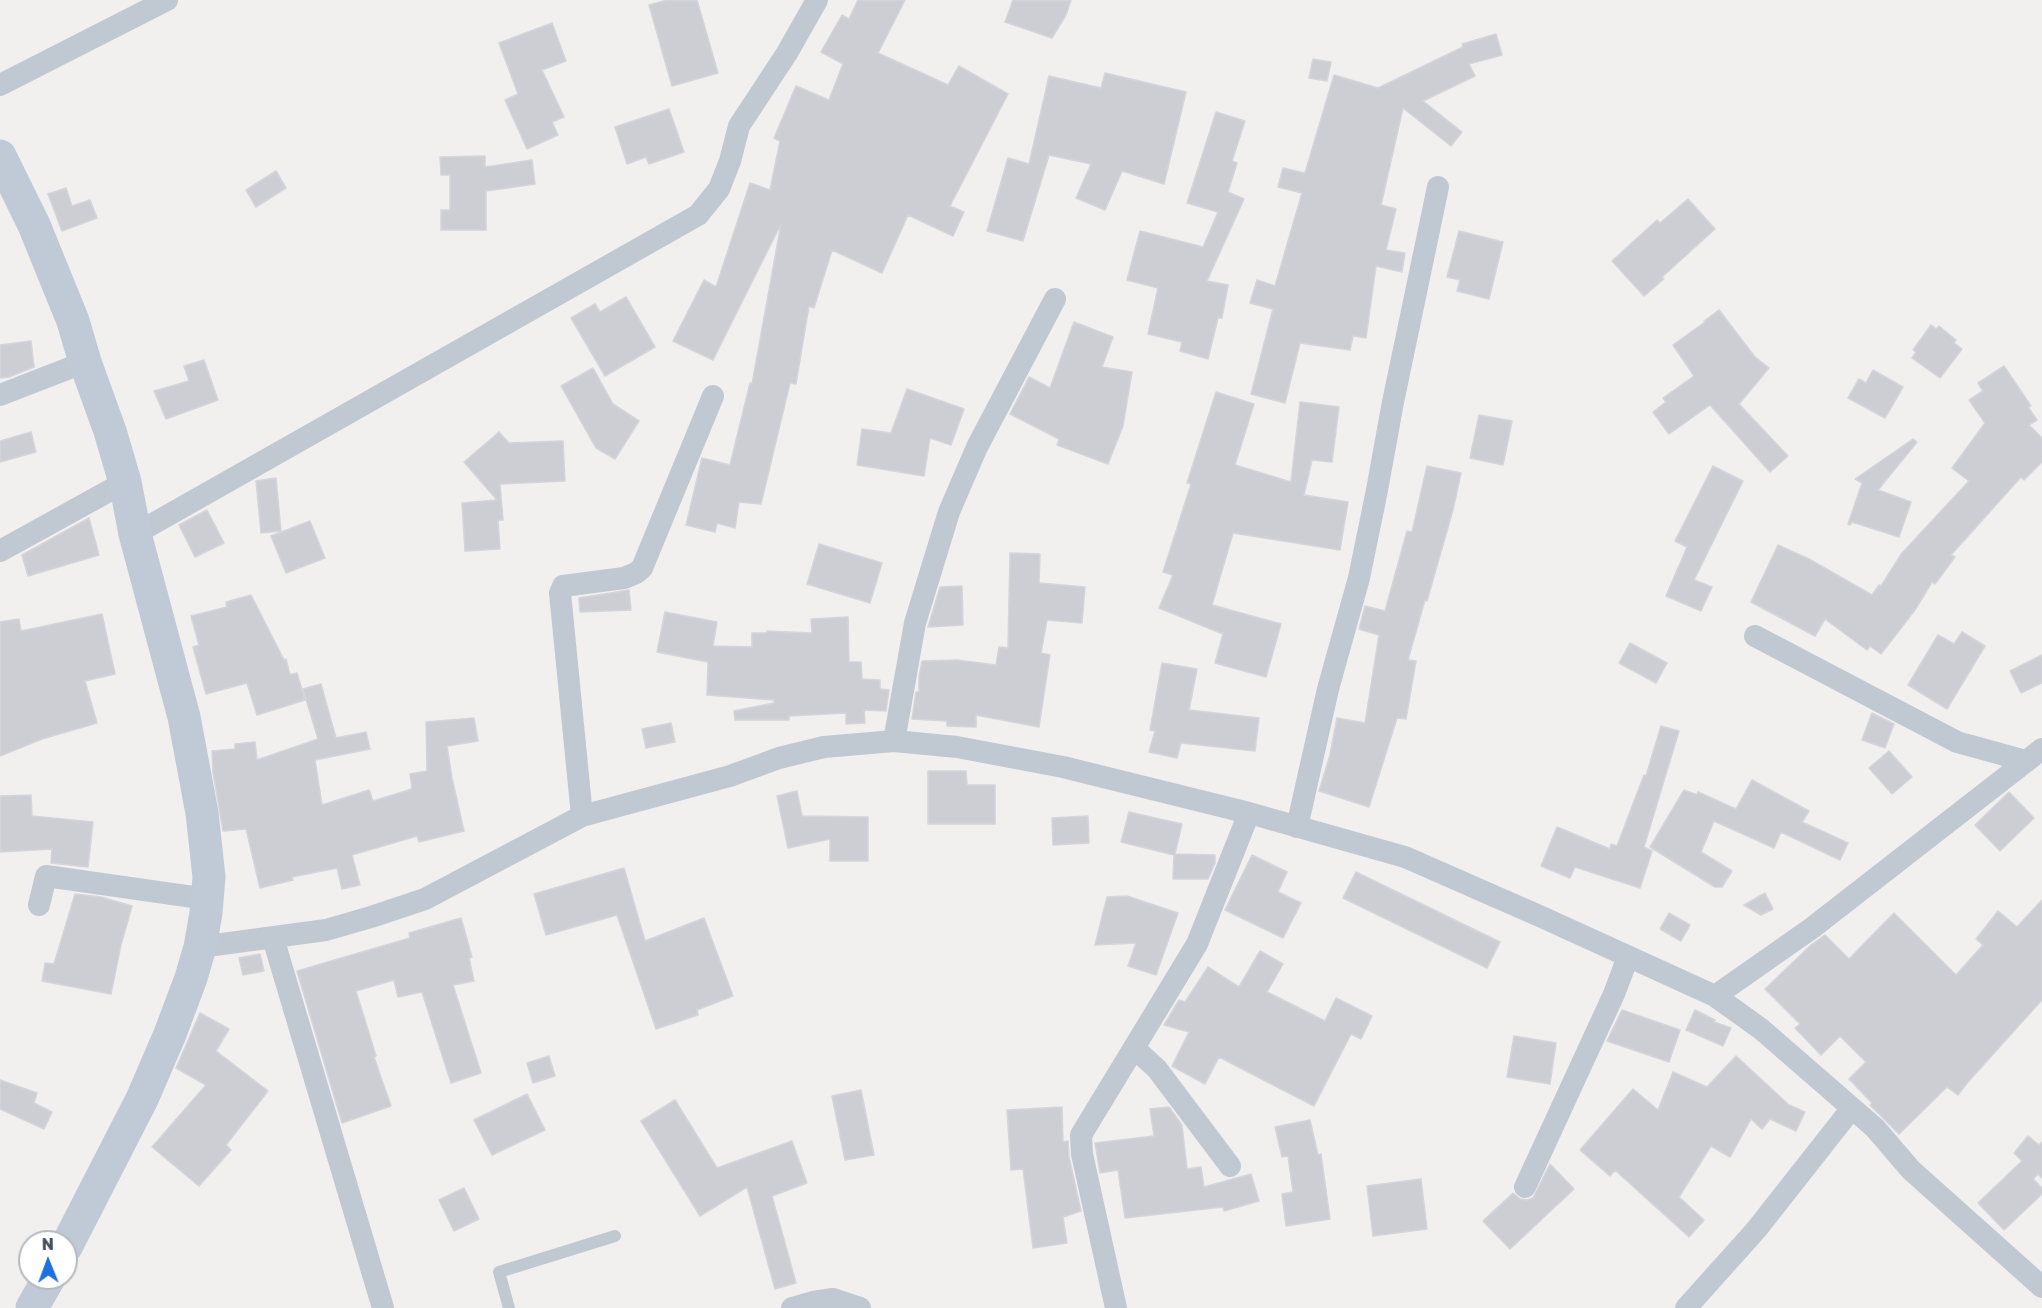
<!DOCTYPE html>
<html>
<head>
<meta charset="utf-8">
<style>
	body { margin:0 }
	#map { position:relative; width:2042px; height:1308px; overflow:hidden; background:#f2efef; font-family:"Golos Text",sans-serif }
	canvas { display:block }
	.north { position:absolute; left:18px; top:1230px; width:60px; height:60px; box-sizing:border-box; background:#fff; border:2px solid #b5babe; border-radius:50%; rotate:359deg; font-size:16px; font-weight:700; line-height:24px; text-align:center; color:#47525c }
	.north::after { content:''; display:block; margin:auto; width:21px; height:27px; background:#1c71df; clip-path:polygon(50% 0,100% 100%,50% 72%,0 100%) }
</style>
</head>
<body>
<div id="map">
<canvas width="2042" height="1308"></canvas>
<div class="north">N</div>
</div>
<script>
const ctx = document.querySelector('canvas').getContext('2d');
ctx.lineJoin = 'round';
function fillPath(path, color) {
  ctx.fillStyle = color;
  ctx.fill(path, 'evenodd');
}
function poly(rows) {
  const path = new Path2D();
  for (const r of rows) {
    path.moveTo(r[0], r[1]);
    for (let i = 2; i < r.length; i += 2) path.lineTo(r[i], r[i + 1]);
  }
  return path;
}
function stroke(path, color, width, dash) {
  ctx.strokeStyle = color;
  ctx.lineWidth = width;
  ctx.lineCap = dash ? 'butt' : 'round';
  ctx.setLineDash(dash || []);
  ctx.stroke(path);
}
const building = poly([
	[667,0,697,0,718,73,672,86,649,5,667,0],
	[858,0,905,0,878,53,948,85,959,66,1008,94,950,206,964,212,953,236,908,215,882,273,832,250,814,308,809,306,796,384,790,383,761,504,739,502,735,528,717,523,715,532,686,525,702,458,730,465,750,383,752,384,781,224,713,360,673,341,704,280,716,287,750,183,770,190,780,141,774,138,796,86,829,100,843,64,821,52,842,15,849,19,858,0],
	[1013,0,1071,0,1066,15,1052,38,1005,22,1013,0],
	[552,23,566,61,542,70,564,117,552,122,558,135,527,149,505,100,518,94,499,43,552,23],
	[1496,34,1502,55,1469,64,1475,76,1423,101,1462,132,1451,146,1403,108,1381,205,1396,209,1386,250,1405,253,1402,272,1376,266,1366,338,1353,336,1350,350,1300,343,1285,403,1251,394,1273,309,1250,303,1257,280,1275,286,1302,193,1278,187,1283,168,1305,173,1334,75,1378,88,1463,47,1462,44,1496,34],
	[1313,59,1331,62,1327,81,1309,78,1313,59],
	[1105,73,1186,92,1164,184,1122,171,1105,210,1076,198,1091,164,1049,155,1023,241,987,231,1008,158,1029,164,1049,76,1101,88,1105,73],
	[669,109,684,152,649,164,646,157,627,164,615,127,669,109],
	[1216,112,1245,121,1232,161,1237,163,1228,192,1244,199,1207,281,1228,285,1222,318,1218,318,1208,359,1180,351,1182,342,1148,334,1158,288,1127,280,1140,231,1203,247,1218,212,1187,203,1216,112],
	[485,156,485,167,532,160,535,184,486,191,486,230,441,230,441,210,450,210,450,175,441,175,440,157,485,156],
	[276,171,286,188,256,207,246,190,276,171],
	[66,188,72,206,90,200,97,218,62,231,48,194,66,188],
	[1688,199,1715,229,1662,277,1664,279,1644,296,1612,261,1657,220,1660,223,1688,199],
	[1459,231,1503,242,1489,299,1457,291,1460,280,1447,277,1459,231],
	[626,297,655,347,605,376,571,318,595,304,600,312,626,297],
	[1719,310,1755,357,1769,368,1739,404,1788,456,1770,472,1710,405,1669,434,1653,412,1666,402,1663,398,1694,376,1673,345,1705,322,1704,321,1719,310],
	[1074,322,1113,337,1102,367,1132,372,1123,426,1108,464,1057,445,1059,439,1010,414,1029,377,1050,388,1074,322],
	[1931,325,1936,329,1939,326,1956,340,1954,343,1962,349,1940,378,1912,358,1916,352,1913,350,1931,325],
	[31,341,34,367,9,377,0,378,0,345,31,341],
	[204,360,218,400,166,419,154,391,189,381,184,366,204,360],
	[2004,366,2031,406,2028,407,2037,420,2029,425,2042,438,2042,462,2024,480,2021,477,1951,555,1955,557,1935,584,1932,582,1915,610,1881,654,1870,646,1867,650,1825,619,1815,636,1751,602,1778,545,1809,559,1872,595,1879,585,1881,586,1902,553,1969,481,1952,468,1985,423,1969,400,1983,391,1978,383,2004,366],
	[593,368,613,404,639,421,615,459,596,448,561,386,593,368],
	[1873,370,1903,387,1885,418,1848,398,1859,379,1866,383,1873,370],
	[907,389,964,409,951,445,930,438,924,476,857,465,862,429,891,433,907,389],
	[1216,392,1254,404,1235,465,1291,482,1300,402,1339,407,1332,462,1312,460,1304,495,1348,502,1340,550,1233,533,1212,605,1281,624,1266,677,1215,663,1223,634,1159,608,1173,575,1163,572,1191,484,1187,483,1216,392],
	[1479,415,1512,421,1503,465,1470,458,1479,415],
	[31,432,36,452,0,462,0,441,31,432],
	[499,432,509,443,563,441,565,481,500,484,503,520,498,520,500,549,465,551,462,503,497,500,464,462,499,432],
	[1913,439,1917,442,1878,490,1911,502,1899,537,1852,522,1850,525,1848,524,1862,483,1855,479,1913,439],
	[1427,466,1461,473,1453,510,1427,601,1425,600,1408,660,1416,661,1406,719,1397,718,1369,807,1319,791,1330,755,1337,718,1365,723,1379,635,1359,629,1365,606,1385,611,1407,531,1412,532,1427,466],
	[1713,466,1743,481,1694,580,1712,587,1701,611,1666,596,1687,547,1675,541,1713,466],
	[276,478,281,531,261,533,256,481,276,478],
	[207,510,224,543,195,557,179,525,207,510],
	[89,518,99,555,28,576,22,555,89,518],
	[310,521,325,558,286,573,271,536,310,521],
	[819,544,882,563,870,603,807,584,819,544],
	[1010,553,1040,554,1039,583,1085,587,1082,623,1047,620,1041,653,1050,655,1039,727,976,715,976,727,947,726,947,721,912,719,916,692,919,692,919,677,922,661,957,660,996,665,999,647,1008,648,1010,553],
	[962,586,963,625,928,627,940,587,962,586],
	[629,590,631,610,580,612,579,598,629,590],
	[251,595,284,660,286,659,290,675,297,673,305,700,257,715,247,683,206,694,193,647,199,645,191,616,227,607,226,602,251,595],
	[665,612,717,622,713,646,752,647,752,633,767,633,767,631,812,633,811,619,848,617,849,662,861,662,862,679,880,680,880,689,889,690,886,711,864,710,865,723,846,724,846,713,789,716,789,720,735,720,734,711,774,703,774,700,707,695,708,662,657,652,665,612],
	[102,614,115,674,85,681,97,723,42,739,0,756,0,622,19,619,21,631,102,614],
	[1962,632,1985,646,1947,709,1908,685,1938,635,1954,644,1962,632],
	[1630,643,1667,663,1656,683,1619,663,1630,643],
	[2042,655,2042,683,2021,693,2010,671,2042,655],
	[1162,663,1197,669,1189,710,1259,718,1255,751,1181,743,1177,758,1149,752,1155,731,1150,730,1162,663],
	[321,684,336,738,366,732,370,749,315,760,322,805,369,790,373,801,412,789,410,774,427,771,426,722,474,718,478,741,447,746,452,778,464,831,419,842,417,836,352,855,360,885,342,889,337,868,292,877,293,880,260,888,246,829,223,831,213,772,212,751,235,749,235,744,255,742,257,760,318,739,303,689,321,684],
	[1872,713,1894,724,1885,748,1862,740,1872,713],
	[671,723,675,742,646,748,642,729,671,723],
	[1661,726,1679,731,1644,847,1652,851,1640,888,1575,867,1570,878,1541,866,1557,827,1610,849,1611,844,1617,846,1644,775,1646,776,1661,726],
	[1889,751,1912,777,1892,794,1869,768,1889,751],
	[928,771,966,771,967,785,995,785,995,824,928,824,928,771],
	[1752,780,1809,811,1802,822,1848,843,1840,860,1781,832,1774,848,1714,821,1701,852,1732,871,1722,887,1715,887,1650,847,1684,790,1697,795,1698,792,1736,809,1752,780],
	[797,791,802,816,868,817,868,861,830,861,830,839,788,848,777,796,797,791],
	[2009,792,2034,818,2000,851,1975,825,2009,792],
	[31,795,32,816,93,822,88,867,51,863,52,849,0,852,0,796,31,795],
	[1129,812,1182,824,1175,854,1215,855,1215,863,1208,879,1173,879,1174,855,1121,842,1129,812],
	[1088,816,1089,843,1053,845,1052,818,1088,816],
	[1252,855,1287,872,1278,892,1301,903,1283,938,1225,910,1252,855],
	[624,868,645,941,704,918,733,996,697,1010,698,1015,656,1029,617,915,546,935,534,894,624,868],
	[1356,872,1500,942,1487,968,1343,898,1356,872],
	[1765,893,1773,909,1761,915,1744,905,1765,893],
	[75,894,101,897,132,906,121,945,111,994,42,981,45,963,54,964,75,894],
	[1127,896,1178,913,1156,975,1128,966,1136,943,1095,945,1107,897,1127,896],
	[2042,900,2042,1000,1968,1082,1958,1095,1947,1087,1899,1134,1870,1105,1872,1103,1849,1079,1866,1062,1840,1036,1821,1055,1795,1028,1800,1024,1765,989,1811,945,1825,935,1849,959,1894,913,1956,975,1983,945,1976,939,1998,911,2017,927,2042,900],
	[1669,913,1690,925,1681,941,1660,929,1669,913],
	[461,918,472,957,469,958,474,981,453,985,481,1073,451,1083,422,992,398,997,394,980,356,991,376,1056,374,1057,391,1106,342,1123,297,971,410,938,409,933,461,918],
	[1260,951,1283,964,1267,992,1325,1021,1336,998,1372,1016,1361,1039,1351,1034,1314,1106,1219,1057,1205,1084,1172,1066,1189,1032,1164,1025,1179,1000,1185,1002,1208,967,1239,987,1260,951],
	[260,954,264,971,243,975,239,958,260,954],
	[1622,1010,1680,1030,1669,1062,1607,1041,1622,1010],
	[1695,1010,1715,1020,1714,1022,1731,1028,1723,1046,1686,1030,1695,1010],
	[200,1013,229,1029,216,1051,268,1091,226,1145,231,1150,199,1186,152,1147,206,1085,176,1068,200,1013],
	[1514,1036,1556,1043,1550,1084,1507,1077,1514,1036],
	[549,1056,555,1076,533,1083,527,1063,549,1056],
	[1736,1056,1789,1105,1805,1112,1796,1131,1770,1119,1762,1129,1751,1119,1730,1157,1711,1146,1679,1197,1704,1220,1689,1237,1615,1170,1610,1176,1580,1150,1633,1089,1658,1110,1673,1072,1707,1087,1736,1056],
	[0,1080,37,1093,34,1103,52,1112,44,1129,0,1109,0,1080],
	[861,1090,874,1155,845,1160,832,1096,861,1090],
	[527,1094,545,1130,492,1155,474,1120,527,1094],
	[675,1100,717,1168,792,1141,807,1183,772,1196,796,1283,775,1289,747,1187,700,1216,641,1121,675,1100],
	[1062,1107,1063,1142,1068,1141,1069,1157,1081,1211,1063,1217,1067,1243,1033,1248,1023,1169,1011,1170,1007,1110,1062,1107],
	[1169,1107,1182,1125,1187,1169,1201,1167,1204,1187,1251,1174,1259,1201,1224,1211,1223,1207,1125,1218,1118,1170,1100,1173,1095,1143,1154,1136,1150,1109,1169,1107],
	[1310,1120,1318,1155,1321,1154,1330,1219,1286,1226,1282,1194,1293,1192,1288,1156,1282,1157,1275,1127,1310,1120],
	[2028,1136,2039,1145,2042,1142,2042,1178,2038,1174,2033,1179,2042,1188,2042,1194,2004,1230,1978,1203,2022,1161,2014,1153,2028,1136],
	[1550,1164,1574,1189,1510,1249,1483,1221,1513,1193,1520,1199,1527,1200,1533,1198,1550,1164],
	[1421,1179,1427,1229,1373,1236,1367,1186,1421,1179],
	[464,1188,479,1219,454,1231,439,1200,464,1188]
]);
fillPath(building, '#ccced4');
stroke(building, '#d3d5da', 1.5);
stroke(poly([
	[509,1308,499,1272,615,1236]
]), '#c0c9d1', 12);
stroke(poly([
	[0,85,167,0],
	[0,395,85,362],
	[135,534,698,215,719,189,730,161,739,126,787,53,817,0],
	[0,551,125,482],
	[1755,636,1957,742,2026,761],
	[894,741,915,623,949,512,977,447,1055,299],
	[582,816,560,593,563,586,624,578,636,573,642,568,713,396],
	[1297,827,1328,689,1359,578,1377,490,1393,402,1438,187],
	[39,905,46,876,207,899],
	[273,938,383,1308],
	[200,947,326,930,371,917,425,899,582,816,730,776,779,758,824,747,894,741,957,747,1063,767,1249,813,1405,857,1544,918,1715,996,1761,1029,1852,1108,1875,1128,1911,1170,2042,1287],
	[1715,996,1812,928,2042,749],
	[1134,1048,1157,1069,1230,1166],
	[1525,1187,1614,994,1628,957],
	[792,1308,813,1302,833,1299,860,1308],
	[1116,1308,1082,1154,1081,1135,1197,944,1249,813],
	[1686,1308,1756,1230,1852,1108]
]), '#c0c9d1', 22);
stroke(poly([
	[0,156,34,225,73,321,85,362,110,431,125,482,135,534,184,717,202,813,209,877,206,913,200,947,191,978,170,1034,142,1099,66,1247],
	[32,1308,49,1278]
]), '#c0cad6', 33);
</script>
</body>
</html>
